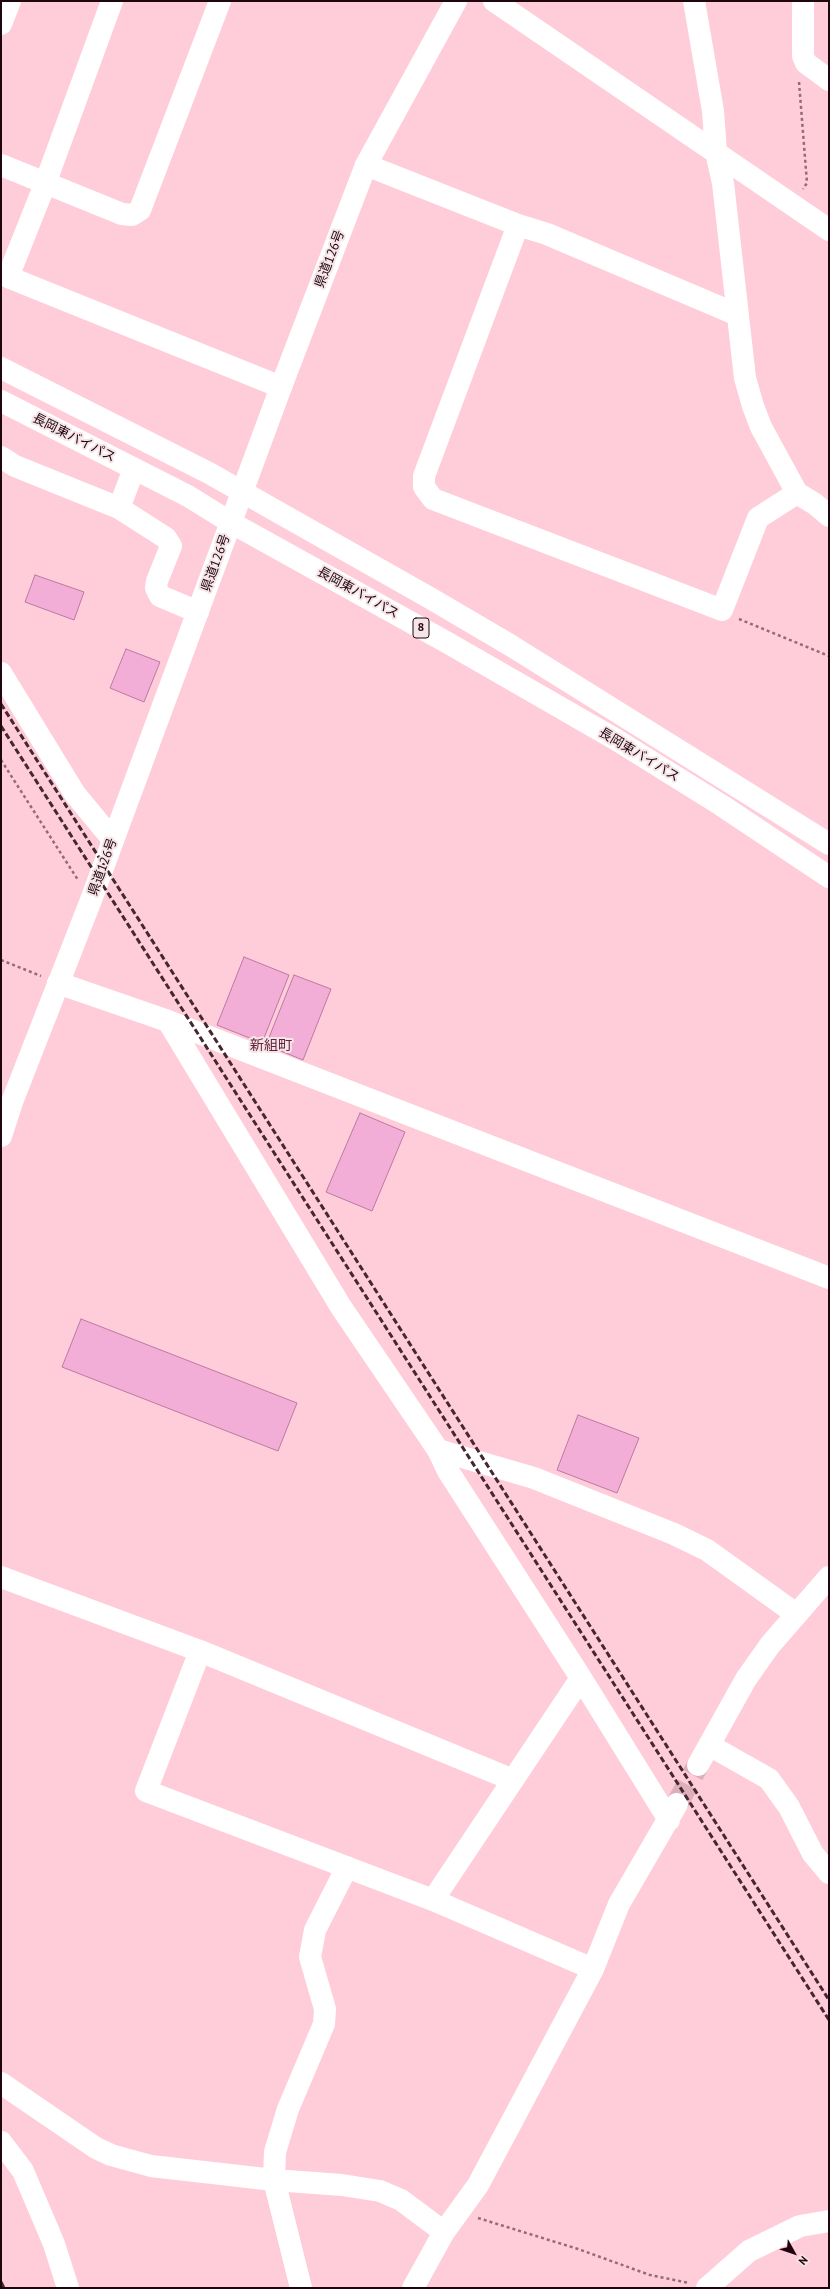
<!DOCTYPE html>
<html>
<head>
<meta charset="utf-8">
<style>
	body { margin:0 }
	#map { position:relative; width:830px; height:2289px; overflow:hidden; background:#ffcdd9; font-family:"PT Sans",sans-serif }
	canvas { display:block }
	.frame { position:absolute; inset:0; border:2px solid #1f050e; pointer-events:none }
	.north { position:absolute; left:774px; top:2233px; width:40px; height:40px; -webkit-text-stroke:3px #f6e5e8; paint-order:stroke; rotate:130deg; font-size:11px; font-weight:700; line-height:16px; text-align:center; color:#1f050e }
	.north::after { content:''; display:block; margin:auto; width:14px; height:18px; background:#1f050e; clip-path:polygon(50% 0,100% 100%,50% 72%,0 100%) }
</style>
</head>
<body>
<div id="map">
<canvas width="830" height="2289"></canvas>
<div class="frame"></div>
<div class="north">N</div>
</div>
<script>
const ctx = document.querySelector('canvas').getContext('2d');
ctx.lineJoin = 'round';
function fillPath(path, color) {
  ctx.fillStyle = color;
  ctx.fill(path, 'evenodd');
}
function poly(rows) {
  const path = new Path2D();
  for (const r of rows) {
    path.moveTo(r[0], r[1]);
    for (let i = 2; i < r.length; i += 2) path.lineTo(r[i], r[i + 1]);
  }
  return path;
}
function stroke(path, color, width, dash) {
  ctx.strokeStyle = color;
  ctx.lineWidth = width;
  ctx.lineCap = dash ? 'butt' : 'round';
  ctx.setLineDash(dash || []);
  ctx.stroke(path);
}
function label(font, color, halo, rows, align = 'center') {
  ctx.font = font + ' "PT Sans","Noto Sans JP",sans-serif';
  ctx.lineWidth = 4;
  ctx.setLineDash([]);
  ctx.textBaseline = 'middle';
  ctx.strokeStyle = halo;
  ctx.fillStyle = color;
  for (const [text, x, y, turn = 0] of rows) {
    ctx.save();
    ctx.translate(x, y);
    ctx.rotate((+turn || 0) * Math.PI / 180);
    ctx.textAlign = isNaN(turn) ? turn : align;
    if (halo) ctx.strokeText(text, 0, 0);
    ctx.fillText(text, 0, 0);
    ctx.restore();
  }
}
const building = poly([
	[35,575,84,592,74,620,25,602,35,575],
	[126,649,160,662,144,702,110,688,126,649],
	[244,957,289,975,262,1043,217,1025,244,957],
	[294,975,331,989,303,1060,266,1045,294,975],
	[360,1113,405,1132,372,1211,326,1192,360,1113],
	[81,1319,297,1403,278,1451,62,1367,81,1319],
	[578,1415,639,1438,617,1493,557,1470,578,1415]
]);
fillPath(building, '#f3aed8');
stroke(building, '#ba79a1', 1);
stroke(poly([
	[677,1804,698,1765]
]), '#ddafbb', 22, [22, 11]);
stroke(poly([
	[799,82,807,183,803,189],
	[739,619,829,656],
	[1,760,78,880],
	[1,960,41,976],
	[478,2218,578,2249,650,2275,689,2283]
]), '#926b76', 2.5, [3, 3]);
stroke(poly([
	[112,1,45,184,8,277,281,387],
	[494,1,829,230],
	[694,1,713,111,716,152,723,183,745,378,753,406,761,427,797,493,815,504,829,516],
	[803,1,803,56,806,63,829,80],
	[1,24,10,1],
	[1,165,122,214,132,215,140,210,220,1],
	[366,165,518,225,547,234,738,315],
	[518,225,424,476,424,487,433,499,722,610,758,518,797,493],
	[1,457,15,466,119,508,166,538,171,546,157,581,156,588,160,596,198,612],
	[119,508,134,469],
	[1,673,75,794,113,840],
	[58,983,168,1021,829,1278],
	[168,1021,341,1307,438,1450,448,1471,581,1678,669,1820],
	[438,1450,534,1478,674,1534,707,1550,796,1614],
	[1,1577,200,1651,513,1780],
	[200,1651,146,1791,433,1900,593,1969],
	[709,1745,769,1779,789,1807,813,1854,829,1873],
	[698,1765,746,1679,770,1645,829,1577],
	[433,1900,581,1678],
	[1,2083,96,2148,111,2155,151,2166,274,2180,342,2185,380,2191,401,2200,444,2232],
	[1,2142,23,2171,54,2244,68,2288],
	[301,2288,274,2180,275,2152,288,2109,324,2024,325,2009,310,1957,315,1930,347,1867],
	[413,2288,444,2232,478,2185,593,1969,619,1904,677,1804],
	[707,2288,749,2251,800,2226,829,2221]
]), '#fff', 22);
stroke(poly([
	[1,1136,12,1102,91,900,281,387,366,165,456,1]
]), '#fff', 22);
stroke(poly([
	[1,368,209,473,430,598,510,645,829,844],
	[1,401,188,496,230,522,448,643,615,739,721,805,829,877]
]), '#fff', 22);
stroke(poly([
	[1,704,829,2000],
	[1,726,829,2020],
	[1,2282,4,2288]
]), '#452731', 3, [6, 3]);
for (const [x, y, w] of [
	[421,628,16]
]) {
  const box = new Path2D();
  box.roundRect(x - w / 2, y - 10, w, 20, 3);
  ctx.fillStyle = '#f6e5e8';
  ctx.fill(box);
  stroke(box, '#1f050e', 1);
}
label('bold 12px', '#1f050e', null, [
	["8",421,628]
]);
label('13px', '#1f050e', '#f6e5e8', [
	["県道126号",330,259,-69],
	["長岡東バイパス",74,438,27],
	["県道126号",216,563,-70],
	["長岡東バイパス",358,593,29],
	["長岡東バイパス",639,755,31],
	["県道126号",103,867,-70]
]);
label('14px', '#632238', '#f6e5e8', [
	["新組町",271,1046]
]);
</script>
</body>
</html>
